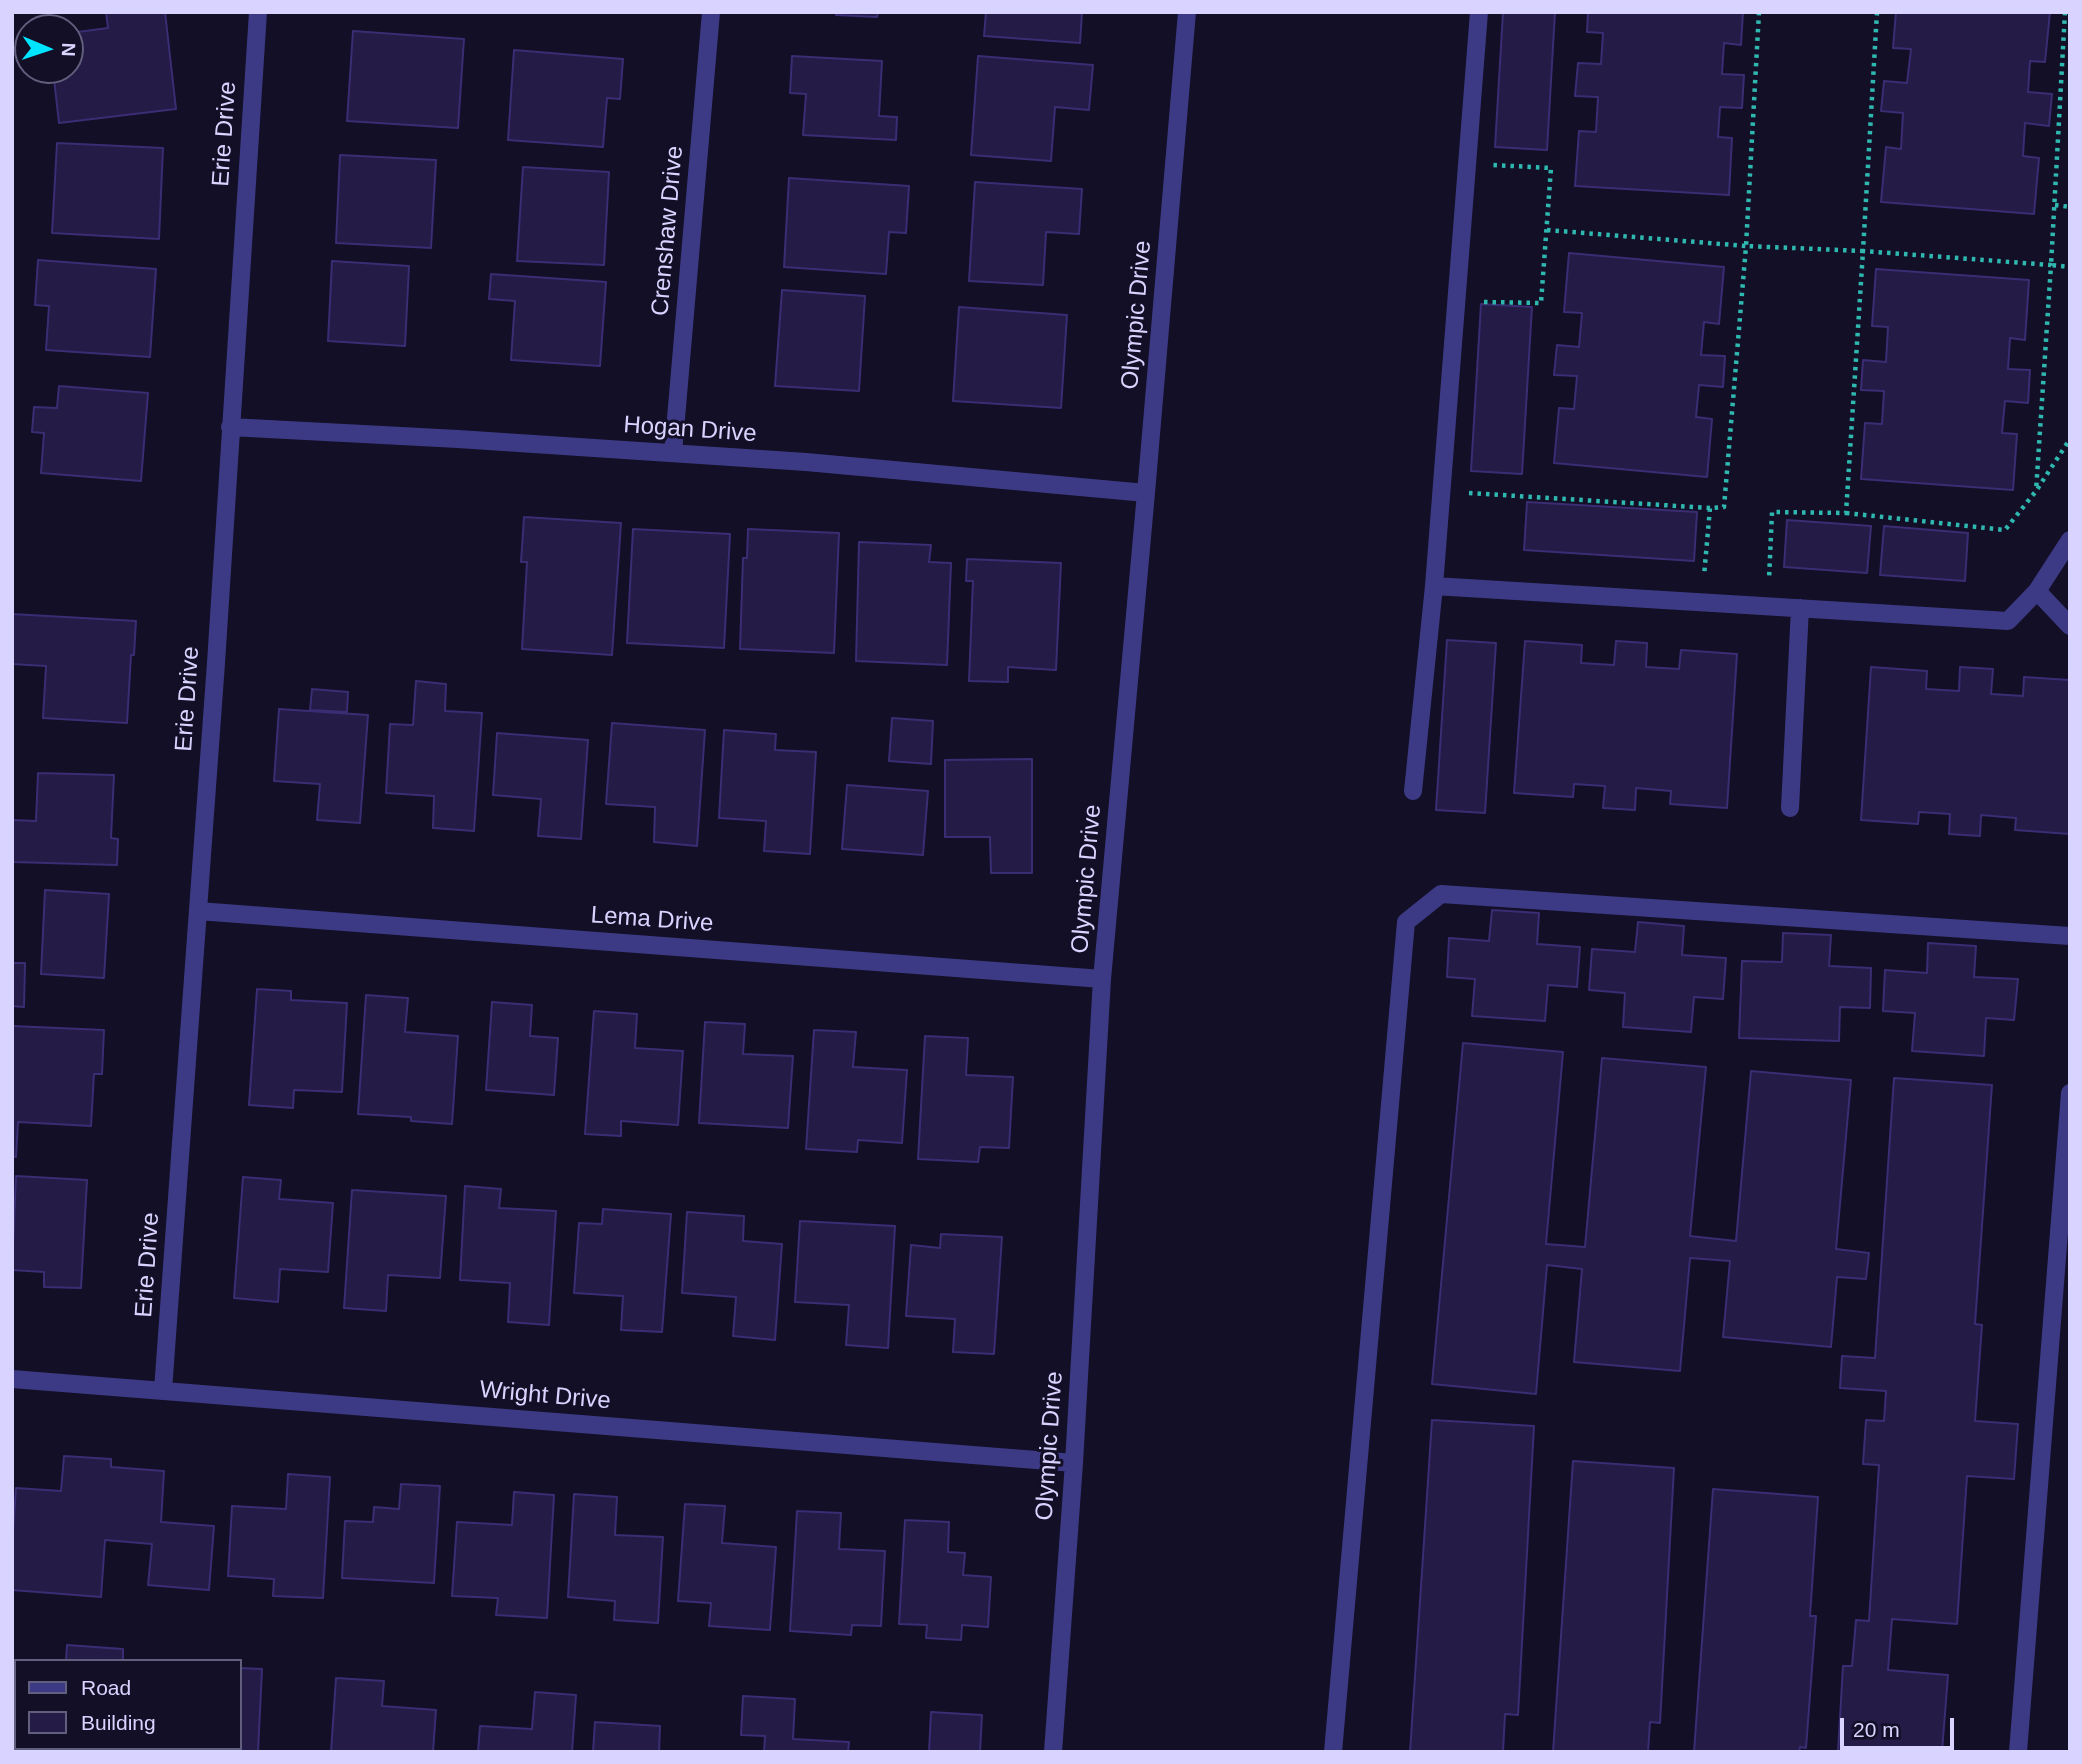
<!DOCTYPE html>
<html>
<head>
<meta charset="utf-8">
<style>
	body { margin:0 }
	#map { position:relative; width:2082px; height:1764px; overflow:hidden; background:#130f26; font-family:Arial,sans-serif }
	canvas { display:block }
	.frame { position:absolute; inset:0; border:14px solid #d9d4ff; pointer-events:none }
	.legend { position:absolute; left:14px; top:1659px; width:228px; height:91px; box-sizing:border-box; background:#130f26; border:2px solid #625e7d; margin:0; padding:9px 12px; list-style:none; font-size:21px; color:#d9d4ff }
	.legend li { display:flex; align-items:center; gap:14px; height:35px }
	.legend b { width:35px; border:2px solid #625e7d }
	.north { position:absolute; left:14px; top:14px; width:70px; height:70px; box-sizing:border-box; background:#130f26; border:2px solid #625e7d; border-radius:50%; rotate:92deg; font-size:19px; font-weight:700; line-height:28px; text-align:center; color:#d9d4ff }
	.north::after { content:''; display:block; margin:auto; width:24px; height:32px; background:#00e5ff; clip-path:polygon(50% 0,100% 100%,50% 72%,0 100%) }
	.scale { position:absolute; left:1840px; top:1718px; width:114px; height:32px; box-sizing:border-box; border:4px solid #d9d4ff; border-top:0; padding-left:9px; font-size:21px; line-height:24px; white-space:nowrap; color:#d9d4ff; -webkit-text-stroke:5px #130f26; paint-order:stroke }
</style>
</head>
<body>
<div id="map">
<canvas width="2082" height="1764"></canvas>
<div class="frame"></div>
<ul class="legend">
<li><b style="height:9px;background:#3d3a85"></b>Road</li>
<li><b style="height:19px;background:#241b47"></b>Building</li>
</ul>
<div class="north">N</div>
<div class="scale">20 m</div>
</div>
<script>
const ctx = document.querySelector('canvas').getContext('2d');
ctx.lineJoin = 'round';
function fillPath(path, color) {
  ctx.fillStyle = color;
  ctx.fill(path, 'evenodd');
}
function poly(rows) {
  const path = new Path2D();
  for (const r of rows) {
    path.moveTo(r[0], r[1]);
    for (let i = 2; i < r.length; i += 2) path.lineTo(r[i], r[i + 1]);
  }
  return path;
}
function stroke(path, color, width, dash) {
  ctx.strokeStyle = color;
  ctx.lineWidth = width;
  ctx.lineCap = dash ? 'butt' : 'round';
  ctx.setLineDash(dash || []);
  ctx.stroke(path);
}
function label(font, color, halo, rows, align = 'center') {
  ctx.font = font + ' Arial,sans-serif';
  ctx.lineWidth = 6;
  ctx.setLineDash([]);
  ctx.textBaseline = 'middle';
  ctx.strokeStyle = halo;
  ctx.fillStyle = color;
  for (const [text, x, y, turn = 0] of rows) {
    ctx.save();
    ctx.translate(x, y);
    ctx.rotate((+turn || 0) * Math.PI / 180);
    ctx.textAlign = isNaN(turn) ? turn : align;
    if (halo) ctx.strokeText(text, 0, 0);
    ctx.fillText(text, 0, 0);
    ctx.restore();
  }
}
const building = poly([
	[106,12,165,12,176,109,59,123,53,70,70,70,70,33,108,28,106,12],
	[836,12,878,12,877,17,836,15,836,12],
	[986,12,1082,12,1080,43,984,36,986,12],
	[1503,12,1555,12,1547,150,1495,147,1503,12],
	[1588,12,1743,12,1741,45,1724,43,1722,74,1744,75,1742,108,1720,107,1718,137,1732,138,1729,195,1575,186,1579,131,1596,132,1598,97,1575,96,1578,63,1601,64,1603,33,1587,32,1588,12],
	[1896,12,2050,12,2045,62,2030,61,2028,92,2052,94,2049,126,2025,123,2023,156,2039,158,2034,214,1881,202,1886,147,1901,149,1903,113,1881,111,1884,81,1907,83,1911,49,1893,48,1896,12],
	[353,31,464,39,458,128,347,121,353,31],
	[514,50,623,59,620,99,607,98,603,147,508,140,514,50],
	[792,56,882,61,879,116,897,117,896,140,803,135,806,94,790,93,792,56],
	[978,56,1093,65,1089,110,1055,107,1051,161,971,155,978,56],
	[57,143,163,148,159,239,52,233,57,143],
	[340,155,436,160,431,248,336,243,340,155],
	[523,167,609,172,604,265,517,261,523,167],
	[789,178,909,186,906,233,889,232,886,274,784,267,789,178],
	[975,182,1082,189,1079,234,1046,232,1043,285,969,281,975,182],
	[1569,253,1724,267,1719,324,1704,322,1701,355,1725,356,1723,387,1699,385,1696,417,1712,419,1707,477,1554,463,1559,408,1574,409,1577,376,1554,375,1557,345,1579,347,1582,313,1564,312,1569,253],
	[38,260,156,269,150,357,46,350,49,306,35,305,38,260],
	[332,261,409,266,405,346,328,341,332,261],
	[1876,269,2029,280,2025,340,2010,338,2008,369,2030,370,2028,403,2005,401,2002,433,2017,434,2013,490,1861,479,1865,423,1882,424,1884,391,1861,390,1863,360,1886,362,1888,327,1872,326,1876,269],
	[491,274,606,282,600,366,511,360,515,301,489,299,491,274],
	[782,290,865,296,859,391,775,386,782,290],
	[1481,304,1532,307,1522,474,1471,471,1481,304],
	[959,307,1067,315,1061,408,953,401,959,307],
	[59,386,148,393,141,481,41,473,44,433,32,432,34,407,57,408,59,386],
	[1527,502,1697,512,1694,561,1524,550,1527,502],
	[524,517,621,523,612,655,522,649,527,562,521,562,524,517],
	[1787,520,1871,526,1867,573,1784,567,1787,520],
	[1884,526,1968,533,1965,581,1880,575,1884,526],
	[633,529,730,534,724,648,627,643,633,529],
	[748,529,839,533,834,653,740,649,743,558,747,558,748,529],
	[859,542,931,545,929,562,951,563,947,665,856,661,859,542],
	[967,559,1061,563,1056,670,1008,667,1008,682,969,681,973,581,966,581,967,559],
	[12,614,136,621,134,655,131,655,127,723,43,718,46,666,12,664,12,614],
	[1447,640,1496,643,1485,813,1436,810,1447,640],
	[1525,641,1582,645,1581,663,1614,665,1616,641,1647,643,1646,667,1679,669,1681,650,1737,654,1727,808,1670,804,1671,791,1636,788,1635,810,1603,808,1605,786,1574,784,1573,797,1514,793,1525,641],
	[1871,667,1927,671,1926,689,1959,691,1960,667,1993,669,1991,694,2023,696,2024,677,2070,680,2070,834,2015,830,2016,818,1981,815,1980,836,1949,834,1950,814,1919,812,1918,824,1861,820,1871,667],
	[416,681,446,684,445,711,482,713,474,831,433,828,434,796,386,793,390,724,413,725,416,681],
	[312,689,348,692,347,712,310,710,312,689],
	[279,709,368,715,360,823,317,820,320,784,274,781,279,709],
	[892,718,933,721,931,764,889,761,892,718],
	[612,723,705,730,697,846,654,842,655,807,606,804,612,723],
	[724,730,776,734,775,750,816,752,810,854,764,851,766,821,719,818,724,730],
	[497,733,588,740,581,839,538,836,541,799,493,795,497,733],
	[1032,759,1032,873,991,873,990,837,945,837,945,760,1032,759],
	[38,773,114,775,111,838,118,839,117,865,12,862,12,820,36,821,38,773],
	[847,785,928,791,923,855,842,849,847,785],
	[45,890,109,894,104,978,41,974,45,890],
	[1492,910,1539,913,1537,944,1580,947,1577,987,1548,985,1545,1021,1472,1016,1475,979,1447,977,1449,938,1489,941,1492,910],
	[1638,922,1684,926,1682,955,1726,958,1723,999,1694,997,1691,1032,1623,1027,1625,993,1589,990,1592,949,1635,952,1638,922],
	[1783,933,1831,935,1829,966,1871,968,1870,1008,1840,1007,1839,1041,1739,1038,1742,961,1782,962,1783,933],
	[1928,943,1976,946,1974,977,2018,979,2014,1020,1986,1018,1984,1056,1912,1051,1915,1013,1883,1011,1885,970,1927,973,1928,943],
	[12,963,25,963,24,1007,12,1006,12,963],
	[257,989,291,991,291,1000,347,1003,342,1092,294,1090,293,1108,249,1105,257,989],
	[366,995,408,998,405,1032,458,1036,452,1124,411,1121,411,1117,358,1114,366,995],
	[492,1002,532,1005,530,1036,558,1038,554,1095,486,1090,492,1002],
	[594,1011,637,1014,635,1048,683,1051,678,1125,621,1121,621,1136,585,1134,594,1011],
	[705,1022,745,1024,743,1054,793,1056,788,1128,699,1123,705,1022],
	[12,1026,104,1030,102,1074,94,1074,91,1126,18,1122,16,1157,12,1156,12,1026],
	[814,1030,856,1032,853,1067,907,1070,902,1143,858,1140,857,1152,806,1149,814,1030],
	[925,1036,968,1038,966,1075,1013,1077,1009,1148,980,1147,978,1162,918,1159,925,1036],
	[1463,1043,1563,1052,1546,1244,1585,1247,1602,1058,1706,1067,1690,1236,1736,1241,1751,1071,1851,1080,1836,1249,1869,1253,1866,1279,1837,1277,1831,1347,1723,1337,1730,1261,1690,1258,1680,1371,1574,1362,1582,1269,1547,1265,1536,1394,1432,1384,1463,1043],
	[1894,1078,1992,1085,1975,1324,1982,1325,1975,1421,2018,1424,2014,1479,1967,1476,1957,1624,1892,1619,1888,1670,1948,1675,1942,1752,1838,1752,1843,1666,1852,1666,1856,1620,1869,1621,1879,1465,1863,1464,1866,1420,1884,1421,1886,1391,1840,1388,1842,1356,1875,1358,1894,1078],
	[16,1176,87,1180,81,1288,44,1287,44,1272,12,1270,16,1176],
	[243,1177,281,1180,279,1199,333,1203,328,1272,280,1269,278,1302,234,1298,243,1177],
	[465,1186,501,1189,499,1208,556,1211,549,1325,508,1322,510,1283,460,1280,465,1186],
	[352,1190,446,1196,440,1278,388,1275,386,1311,344,1308,352,1190],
	[603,1209,671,1214,662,1332,621,1330,623,1296,574,1293,579,1223,602,1224,603,1209],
	[687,1212,744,1216,743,1241,782,1244,775,1340,733,1336,736,1297,682,1293,687,1212],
	[800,1221,895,1226,888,1348,846,1345,849,1305,795,1302,800,1221],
	[941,1234,1002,1237,994,1354,953,1352,955,1319,906,1316,911,1245,940,1248,941,1234],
	[1432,1420,1534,1426,1518,1715,1505,1714,1503,1752,1410,1752,1432,1420],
	[64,1456,111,1459,111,1467,164,1471,161,1522,214,1526,209,1590,148,1585,152,1544,105,1540,101,1597,12,1590,12,1545,16,1488,61,1491,64,1456],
	[1573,1461,1674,1468,1660,1723,1650,1722,1648,1752,1553,1752,1573,1461],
	[288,1474,330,1477,323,1598,273,1596,274,1579,228,1576,232,1506,286,1509,288,1474],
	[401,1484,440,1486,434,1583,342,1578,345,1521,373,1522,374,1507,399,1509,401,1484],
	[1713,1489,1818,1497,1810,1616,1816,1616,1806,1748,1800,1747,1799,1752,1694,1752,1713,1489],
	[514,1492,554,1495,547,1618,496,1615,498,1598,452,1596,457,1522,512,1525,514,1492],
	[574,1494,617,1497,615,1535,663,1537,658,1623,614,1620,615,1601,568,1597,574,1494],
	[685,1504,725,1506,722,1543,776,1547,770,1630,709,1626,711,1603,678,1601,685,1504],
	[797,1511,841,1513,839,1549,885,1551,881,1626,852,1625,851,1635,790,1631,797,1511],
	[905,1520,949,1522,948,1552,965,1553,963,1575,991,1577,988,1627,962,1625,961,1640,926,1638,927,1625,899,1624,905,1520],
	[67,1645,123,1649,123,1661,66,1661,67,1645],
	[240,1668,262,1669,258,1752,171,1752,171,1748,240,1748,240,1668],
	[336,1678,384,1681,382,1706,436,1710,433,1752,331,1752,336,1678],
	[535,1692,576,1695,572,1752,478,1752,480,1726,532,1729,535,1692],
	[743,1696,795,1699,793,1739,849,1742,848,1752,764,1752,765,1736,741,1735,743,1696],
	[931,1712,982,1715,980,1752,929,1752,931,1712],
	[595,1722,660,1726,659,1752,593,1752,595,1722],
	[28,1748,117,1748,117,1752,27,1752,28,1748]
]);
fillPath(building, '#241b47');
stroke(building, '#3b2d73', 2);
stroke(poly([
	[1759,12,1746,246,1863,251,1846,513,1772,512,1769,580],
	[1877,12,1863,251,2051,265,2036,491],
	[2065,12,2051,265,2070,267],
	[2055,205,2070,207],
	[1547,230,1746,246,1724,507,1710,508,1704,576],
	[1484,302,1541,303,1551,168,1493,165],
	[1469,493,1710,508],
	[1846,513,2005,530,2036,491,2070,439]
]), '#2fb8b0', 4.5, [3.5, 5]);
stroke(poly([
	[1434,586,2008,621,2037,591,2070,540],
	[2037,591,2070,626],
	[1413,791,1434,586,1479,12],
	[1790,808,1800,608],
	[1333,1752,1406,922,1441,894,2070,936],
	[2018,1752,2070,1093]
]), '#3d3a85', 18);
stroke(poly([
	[230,427,458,439,806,462,1146,493],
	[673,453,711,12],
	[198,911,1102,979],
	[12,1379,1074,1463],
	[163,1390,216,663,258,12],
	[1053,1752,1074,1463,1102,979,1146,493,1187,12]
]), '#3d3a85', 18);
label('24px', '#d9d4ff', '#130f26', [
	["Erie Drive",225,134,-86],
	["Crenshaw Drive",668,231,-85],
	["Olympic Drive",1137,315,-85],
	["Hogan Drive",690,430,4],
	["Erie Drive",188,699,-86],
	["Olympic Drive",1087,879,-85],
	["Lema Drive",652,920,4],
	["Erie Drive",148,1265,-86],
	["Wright Drive",545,1396,5],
	["Olympic Drive",1050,1446,-86]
]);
</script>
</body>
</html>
